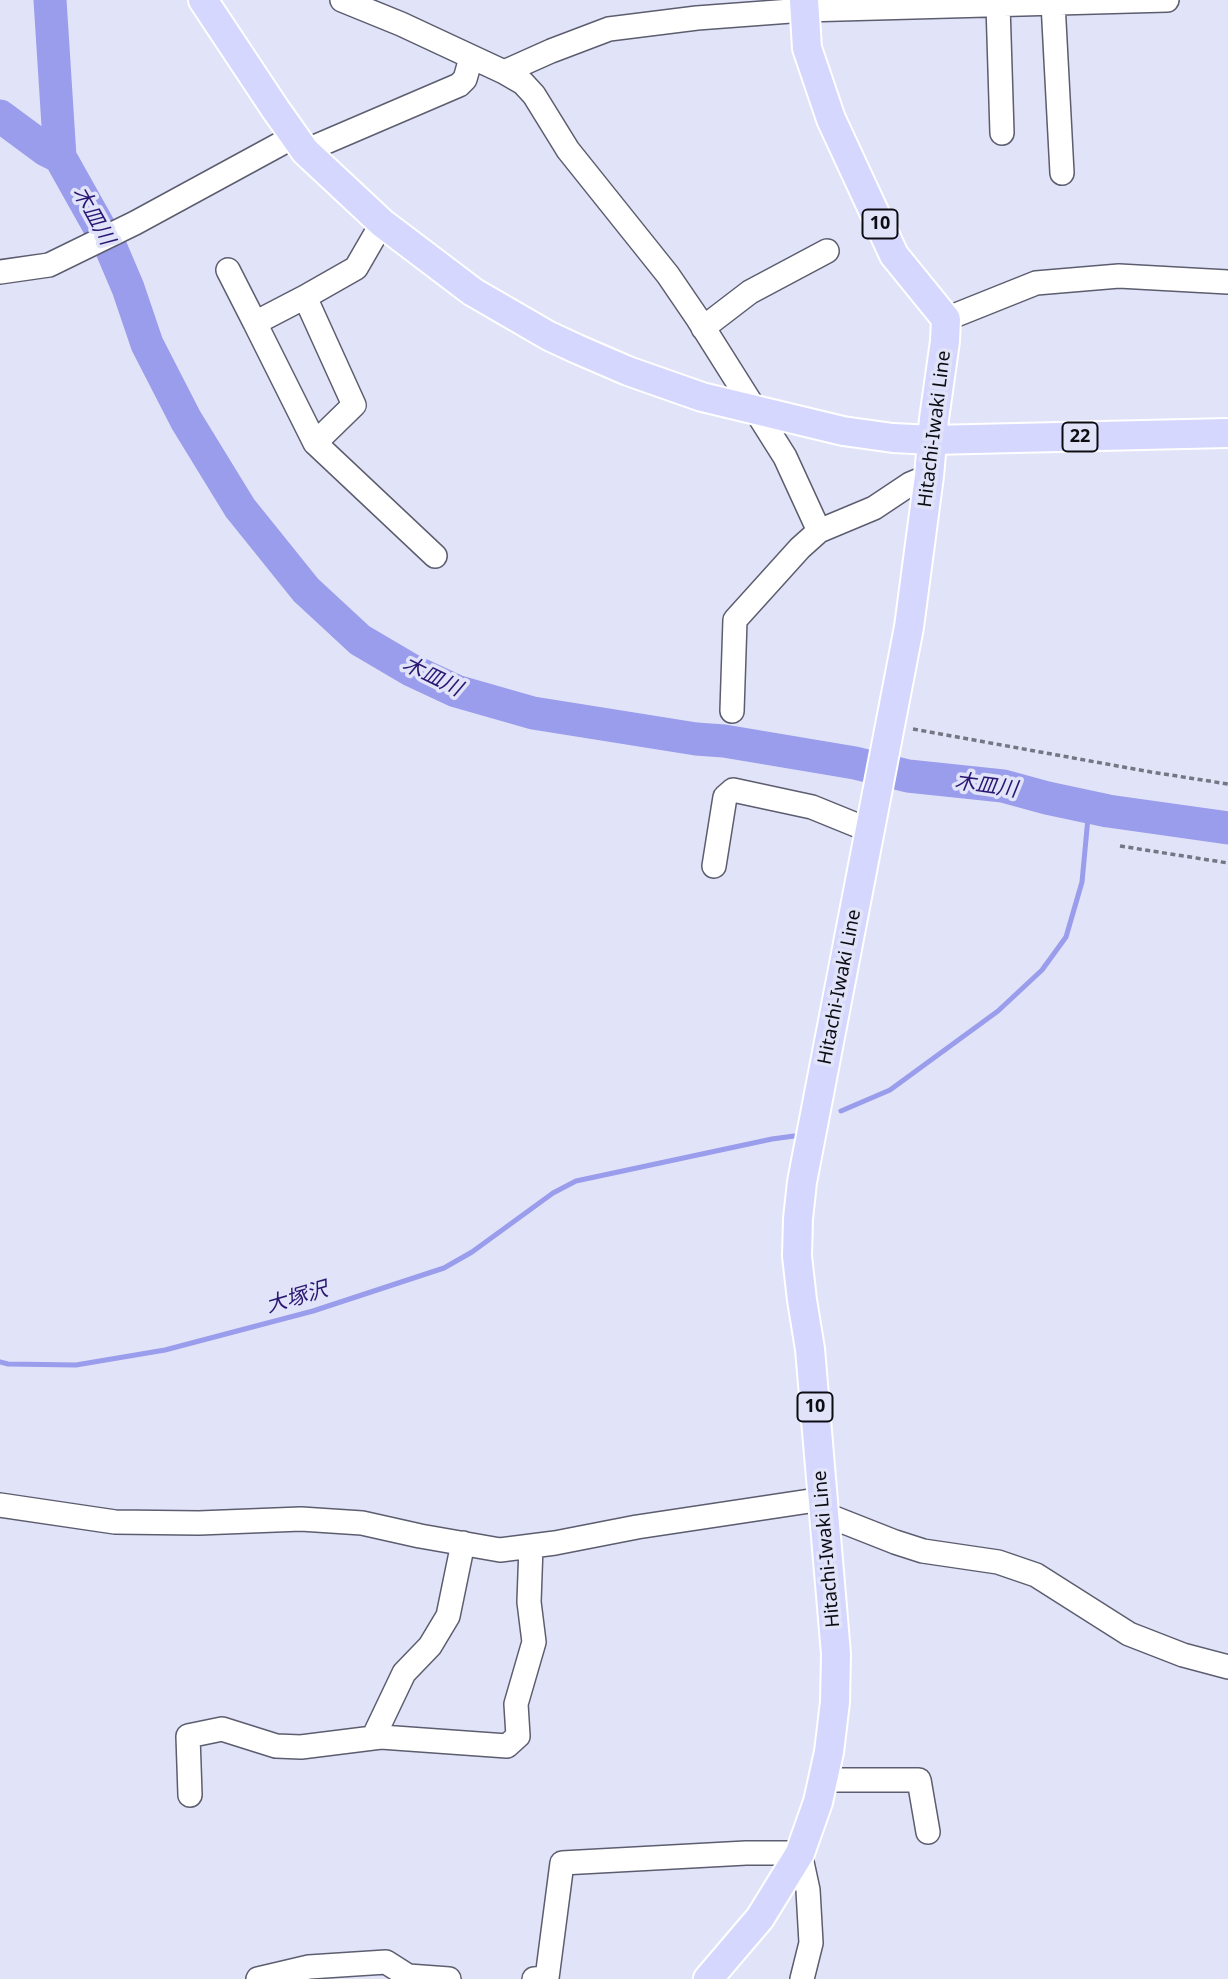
<!DOCTYPE html>
<html>
<head>
<meta charset="utf-8">
<style>
	body { margin:0 }
	canvas { display:block; background:#e1e3f8 }
</style>
</head>
<body>
<canvas width="1228" height="1979"></canvas>
<script>
const ctx = document.querySelector('canvas').getContext('2d');
ctx.lineJoin = 'round';
function poly(rows) {
  const path = new Path2D();
  for (const r of rows) {
    path.moveTo(r[0], r[1]);
    for (let i = 2; i < r.length; i += 2) path.lineTo(r[i], r[i + 1]);
  }
  return path;
}
function stroke(path, color, width, dash) {
  ctx.strokeStyle = color;
  ctx.lineWidth = width;
  ctx.lineCap = dash ? 'butt' : 'round';
  ctx.setLineDash(dash || []);
  ctx.stroke(path);
}
function label(font, color, halo, rows, align = 'center') {
  ctx.font = font + ' "Noto Sans","Noto Sans JP",sans-serif';
  ctx.lineWidth = 7;
  ctx.setLineDash([]);
  ctx.textBaseline = 'middle';
  ctx.strokeStyle = halo;
  ctx.fillStyle = color;
  for (const [text, x, y, turn = 0] of rows) {
    ctx.save();
    ctx.translate(x, y);
    ctx.rotate((+turn || 0) * Math.PI / 180);
    ctx.textAlign = isNaN(turn) ? turn : align;
    if (halo) ctx.strokeText(text, 0, 0);
    ctx.fillText(text, 0, 0);
    ctx.restore();
  }
}
stroke(poly([
	[841,1111,890,1090,998,1011,1042,970,1066,937,1082,882,1089,807],
	[0,1362,8,1364,76,1365,165,1350,313,1311,444,1268,472,1252,553,1193,576,1181,772,1139,794,1136]
]), '#9a9cec', 5);
stroke(poly([
	[50,0,60,157,111,248,128,288,147,344,186,420,240,508,306,590,360,640,411,670,456,691,533,713,696,739,724,741,855,763,908,776,1003,786,1047,798,1108,811,1228,828],
	[0,116,46,150,60,157]
]), '#9a9cec', 33);
const minor = poly([
	[342,0,401,24,504,72,523,83,534,95,568,150,668,275,698,319,785,457,819,531],
	[1053,3,1062,173],
	[998,5,1002,133],
	[504,72,551,51,609,29,697,18,804,10,1167,0],
	[305,151,459,85,465,79,471,58],
	[382,223,356,268,305,297,354,405,315,443,435,556],
	[228,270,255,323,305,297],
	[0,272,49,265,135,223,295,136],
	[946,319,1036,283,1119,276,1228,282],
	[255,323,315,443],
	[703,328,750,292,827,251],
	[732,711,735,620,800,548,819,531,874,508,910,484,929,476],
	[714,866,725,797,733,790,812,807,871,831],
	[0,1505,115,1522,199,1523,301,1519,362,1523,420,1536,500,1550,555,1543,637,1527,823,1499],
	[824,1514,895,1542,923,1551,998,1562,1036,1575,1129,1634,1183,1655,1228,1667],
	[373,1738,404,1673,430,1646,448,1616,463,1543],
	[824,1780,919,1780,928,1832],
	[190,1795,188,1736,222,1729,276,1746,301,1747,381,1737,507,1746,518,1736,516,1704,534,1642,529,1602,531,1546],
	[258,1979,309,1967,386,1962,408,1976,449,1979],
	[534,1979,547,1978,562,1863,746,1853,800,1853,808,1890,811,1943,802,1979]
]);
const major = poly([
	[203,0,276,110,305,151,382,223,473,292,549,336,577,349,628,371,702,397,843,431,893,438,932,440,1228,433],
	[708,1979,760,1918,800,1853,818,1802,829,1752,835,1702,836,1654,810,1349,802,1300,797,1256,798,1219,802,1182,909,627,929,476,934,419,945,341,946,319,894,255,831,119,807,48,804,0]
]);
stroke(minor, '#5c5d6f', 26);
stroke(major, '#fff', 32);
stroke(poly([
	[913,729,1151,772,1228,784],
	[1120,846,1228,863]
]), '#757684', 3.5, [5, 3.5]);
stroke(minor, '#fff', 23);
stroke(major, '#d5d7fe', 28);
for (const [x, y, w] of [
	[880,224,35],
	[1080,437,35],
	[815,1407,35]
]) {
  const box = new Path2D();
  box.roundRect(x - w / 2, y - 14.5, w, 29, 5);
  ctx.fillStyle = '#e1e3f8';
  ctx.fill(box);
  stroke(box, '#0c0c13', 2);
}
label('bold 18px', '#0c0c13', null, [
	["10",880,224],
	["22",1080,437],
	["10",815,1407]
]);
label('19px', '#0c0c13', '#e1e3f8', [
	["Hitachi-Iwaki Line",935,429,-83],
	["Hitachi-Iwaki Line",840,987,-79],
	["Hitachi-Iwaki Line",827,1549,-95]
]);
label('italic 21px', '#291673', '#e1e3f8', [
	["木皿川",93,216,61],
	["木皿川",432,677,26],
	["木皿川",986,786,8],
	["大塚沢",297,1298,-16]
]);
</script>
</body>
</html>
